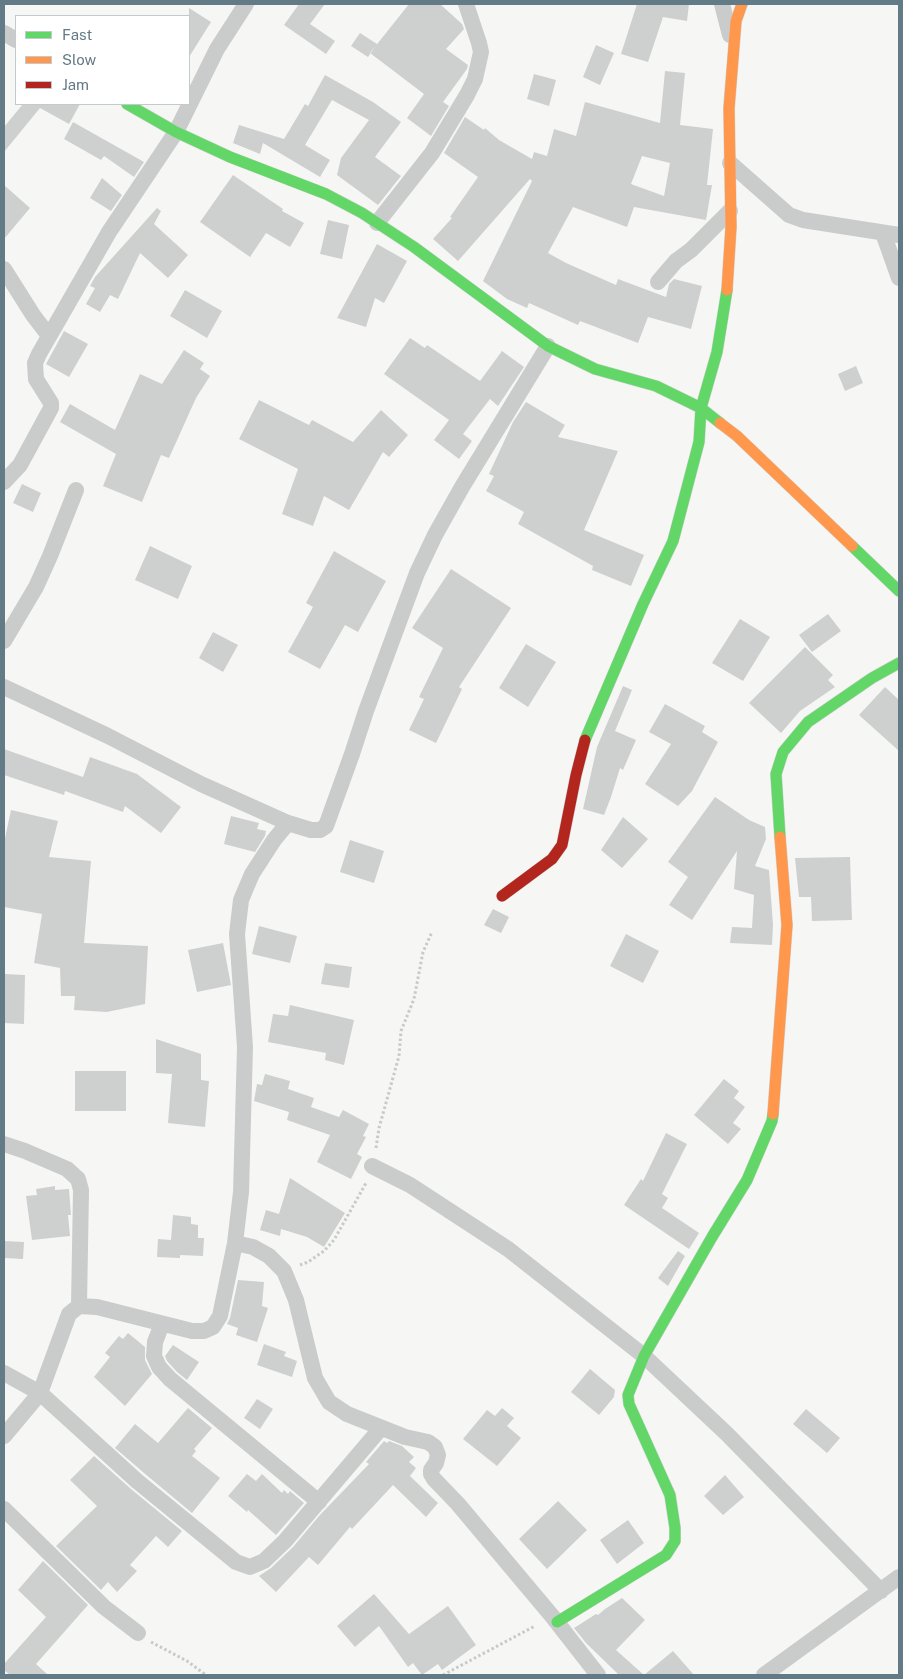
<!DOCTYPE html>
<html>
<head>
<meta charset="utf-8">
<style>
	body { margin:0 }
	#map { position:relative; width:903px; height:1679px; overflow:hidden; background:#f6f6f4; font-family:"Public Sans",sans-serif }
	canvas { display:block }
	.frame { position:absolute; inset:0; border:5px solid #637a87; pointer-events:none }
	.legend { position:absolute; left:15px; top:15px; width:175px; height:90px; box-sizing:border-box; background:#fff; border:1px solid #c1cacf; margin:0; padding:6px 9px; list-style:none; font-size:15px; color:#637a87 }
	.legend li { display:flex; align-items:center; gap:10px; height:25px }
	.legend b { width:25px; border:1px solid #c1cacf }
</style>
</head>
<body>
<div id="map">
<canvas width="903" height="1679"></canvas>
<div class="frame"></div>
<ul class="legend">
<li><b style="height:6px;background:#63d668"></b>Fast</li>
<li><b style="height:6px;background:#ff974d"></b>Slow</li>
<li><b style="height:6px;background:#b3261e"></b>Jam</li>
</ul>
</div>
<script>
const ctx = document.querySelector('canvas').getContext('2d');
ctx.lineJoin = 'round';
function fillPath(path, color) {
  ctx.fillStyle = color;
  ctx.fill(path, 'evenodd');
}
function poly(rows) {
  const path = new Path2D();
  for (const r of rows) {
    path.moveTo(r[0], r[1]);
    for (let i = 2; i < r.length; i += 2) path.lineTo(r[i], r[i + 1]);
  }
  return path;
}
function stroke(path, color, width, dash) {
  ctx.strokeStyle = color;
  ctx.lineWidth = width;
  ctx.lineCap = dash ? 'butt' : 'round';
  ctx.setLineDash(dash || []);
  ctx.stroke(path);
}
fillPath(poly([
	[299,4,325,4,310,24,335,41,326,54,284,25],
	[409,4,440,4,462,24,464,29,446,49,468,65,467,69,443,102,449,106,431,136,407,118,424,94,370,53],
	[637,4,689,4,687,21,663,17,648,62,621,54],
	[189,8,211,22,189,57],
	[360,33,377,44,368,57,351,46],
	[596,45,614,53,600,85,583,77],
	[665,71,685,73,680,125,713,129,707,185,712,185,706,220,634,207,627,227,573,207,548,253,566,263,616,285,618,279,666,297,669,284,674,279,702,286,691,329,648,317,638,343,580,321,578,325,529,303,527,308,507,299,483,281,532,181,530,179,458,261,433,239,452,218,450,217,478,177,444,153,465,117,484,130,485,128,499,140,532,159,534,152,547,156,554,129,576,136,585,102,660,123],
	[642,156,670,163,664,196,631,184],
	[534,74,556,80,549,106,527,99],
	[325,75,373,102,401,122,375,157,401,176,378,205,337,175,341,158,369,120,332,100,305,145,330,160,320,177,263,143,260,154,233,143,239,125,284,139,305,104,308,106],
	[23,104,80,104,69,124,40,108,4,152,4,127],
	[73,122,144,162,134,177,104,156,101,160,64,139],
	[233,175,283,209,282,211,304,223,290,247,266,233,250,257,200,222],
	[102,178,122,195,111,211,90,198],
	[4,185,30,208,4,239],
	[157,208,161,211,154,224,188,255,168,278,140,253,118,299,110,295,100,312,86,304,95,288,90,286,95,277],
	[328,220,349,225,342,259,320,254],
	[377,244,407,261,384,303,375,298,366,327,337,318],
	[185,290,222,311,207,338,170,316],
	[64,331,88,344,69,377,46,364],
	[410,338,425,348,427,345,480,381,502,351,524,367,498,406,490,399,463,434,472,441,459,459,434,440,449,420,384,374],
	[184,350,204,363,200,369,210,376,196,398,169,458,161,455,142,502,103,486,116,454,60,422,70,404,115,430,140,374,162,384],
	[856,366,863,383,845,391,838,374],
	[259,400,309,425,312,420,353,442,381,410,408,435,389,457,383,452,349,510,324,496,313,526,282,514,298,469,239,439],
	[526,402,565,425,558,437,618,451,584,530,644,555,631,586,592,570,593,566,518,524,524,512,486,491,494,476,489,474,513,422],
	[22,484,41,493,33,512,13,503],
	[150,546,192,566,178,599,135,580],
	[334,551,386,581,358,632,345,625,320,669,288,652,313,607,306,603],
	[451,569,511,608,459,687,462,689,436,743,409,730,424,699,419,697,443,648,412,628],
	[828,614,841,631,812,652,799,635],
	[740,619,770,637,743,681,712,663],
	[213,632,238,645,223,672,199,658],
	[526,644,556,662,528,707,499,688],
	[805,647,833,675,828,680,835,687,800,711,781,733,749,703],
	[623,686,632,690,615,731,636,740,623,770,620,768,611,797,604,815,583,809,597,747],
	[885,687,899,700,899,751,859,715],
	[665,704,705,726,702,732,718,742,692,791,678,806,645,784,671,744,649,732],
	[4,749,83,777,90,757,137,774,181,807,161,833,125,806,123,812,65,791,64,795,4,775],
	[715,797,749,820,765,827,766,839,755,866,769,870,773,925,772,945,730,943,732,927,752,928,754,895,734,889,737,851,692,920,669,905,688,877,668,862],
	[11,810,58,821,49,857,91,861,84,943,148,946,145,1004,107,1012,74,1010,75,996,61,996,60,968,34,963,42,914,4,907,4,843],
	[231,816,259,823,257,829,266,831,265,836,255,852,224,844],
	[623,817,648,839,622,868,601,850],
	[350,840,384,851,374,883,340,872],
	[850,857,852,920,812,921,811,897,799,897,795,858],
	[493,909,509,917,501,933,484,925],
	[259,926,297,936,290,963,252,954],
	[626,934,659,951,643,983,610,966],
	[223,943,231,985,197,992,188,950],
	[325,963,352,967,349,988,321,984],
	[4,974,25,975,24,1024,4,1023],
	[290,1005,354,1020,344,1065,325,1060,326,1053,268,1042,273,1014,288,1016],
	[156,1039,201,1054,201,1080,209,1081,205,1127,168,1123,172,1074,156,1073],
	[75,1071,126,1071,126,1111,75,1111],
	[265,1074,290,1081,288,1089,314,1098,311,1107,339,1117,343,1110,369,1124,363,1136,366,1137,357,1154,362,1157,351,1179,317,1162,330,1135,287,1120,289,1112,254,1101,257,1084,262,1085],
	[724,1079,739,1091,734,1098,745,1107,733,1123,741,1129,728,1144,694,1115],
	[666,1133,687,1144,662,1194,668,1198,662,1208,699,1233,689,1249,624,1205,641,1179,643,1181],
	[290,1178,345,1213,324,1247,307,1237,281,1229,280,1236,260,1230,266,1210,279,1214],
	[55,1186,55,1190,69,1189,71,1215,68,1215,70,1236,32,1240,26,1196,37,1195,36,1189],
	[173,1215,191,1217,191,1224,198,1225,198,1238,204,1238,203,1256,180,1255,180,1258,157,1257,158,1239,171,1240],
	[4,1241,24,1242,23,1259,4,1258],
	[678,1251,685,1256,668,1286,658,1278],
	[238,1280,264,1282,262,1306,268,1308,257,1342,236,1335,238,1328,227,1324,230,1318],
	[128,1333,145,1347,145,1360,152,1374,125,1406,94,1377,110,1357,105,1353,119,1336,123,1339],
	[264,1344,286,1352,284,1356,297,1361,292,1377,257,1365],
	[173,1345,199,1362,187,1380,177,1372,167,1361,165,1356],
	[590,1369,615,1390,614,1397,599,1415,571,1392],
	[257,1399,273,1409,260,1429,244,1418],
	[188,1408,212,1428,194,1449,196,1451,192,1456,220,1478,192,1513,144,1473,115,1448,135,1424,158,1443],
	[502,1408,514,1418,507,1426,521,1438,497,1466,463,1439,487,1410,495,1416],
	[806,1409,840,1438,827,1453,793,1424],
	[384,1441,387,1443,389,1441,402,1446,414,1457,409,1462,416,1468,410,1476,438,1503,426,1517,393,1485,352,1529,350,1527,318,1565,309,1557,276,1592,259,1576,271,1568,293,1547,319,1516,369,1464,366,1462],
	[94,1456,131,1489,182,1531,168,1547,156,1536,130,1565,137,1571,117,1592,108,1582,101,1590,56,1546,97,1506,70,1480],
	[247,1474,256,1481,262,1474,282,1493,284,1490,288,1494,290,1491,304,1503,276,1535,248,1510,247,1512,228,1496],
	[725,1475,744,1497,723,1515,704,1496],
	[558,1501,587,1530,547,1569,519,1539],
	[628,1520,644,1543,617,1564,600,1540],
	[43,1561,88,1605,36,1664,48,1675,10,1675,4,1670,4,1664,46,1617,18,1590],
	[374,1594,409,1634,448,1606,476,1645,442,1670,438,1664,422,1675,413,1663,408,1667,379,1626,355,1647,337,1626],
	[622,1598,645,1620,616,1650,644,1675,673,1651,694,1675,619,1675,586,1643,574,1628,596,1614,598,1615,605,1609]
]), '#ced0d0');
const fast = poly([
	[127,104,176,132,230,157,326,194,362,213,414,247,548,346,595,369,656,386,701,408,720,423],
	[852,546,899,591],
	[585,740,643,604,673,541,699,442,701,408,717,352,727,290],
	[780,837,776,774,783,752,808,722,872,678,899,663],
	[557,1622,666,1555,675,1541,675,1528,670,1495,629,1404,628,1395,644,1356,712,1237,747,1180,772,1121,773,1114]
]);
const slow = poly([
	[727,290,731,227,729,108,736,21,742,4],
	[720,423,737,436,852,546],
	[773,1114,787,925,780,837]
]);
const jam = poly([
	[502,896,552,859,562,845,576,775,585,740]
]);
stroke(fast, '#d2d4d4', 12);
stroke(slow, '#d2d4d4', 12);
stroke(jam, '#d2d4d4', 12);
stroke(poly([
	[376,1148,379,1128,399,1056,401,1031,414,999,423,952,432,932],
	[300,1265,308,1262,324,1251,334,1240,366,1183],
	[151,1642,187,1661,206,1675],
	[443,1675,535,1626]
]), '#c8c9ca', 3, [2.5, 2.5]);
stroke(poly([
	[722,4,730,35],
	[4,33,16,40],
	[730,163,789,215,803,220,899,235],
	[377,223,432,153,467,95,475,79,481,52,479,43,466,4],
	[883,233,899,278],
	[4,269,33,315,49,336],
	[658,282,676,261,691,250,730,211],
	[4,482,20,465,51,408,51,403,36,379,35,363,39,354,109,232,176,132,217,49,246,4],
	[4,641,36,587,50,556,76,490],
	[4,687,108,736,201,784,288,823,311,830,320,830,326,826,352,754,366,711,417,573,435,535,462,487,548,346],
	[4,1144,25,1151,67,1169,78,1179,81,1190,79,1306],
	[372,1166,410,1185,508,1249,644,1356,727,1434,881,1591],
	[235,1243,253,1247,269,1256,284,1271,296,1300,315,1378,329,1402,347,1414,405,1437,428,1442,435,1447,438,1455,436,1463,431,1470,431,1474,434,1479,458,1504,552,1616,598,1675],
	[162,1324,155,1342,154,1356,159,1367,170,1379,319,1502],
	[4,1373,40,1393,137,1481,236,1562,250,1567,264,1561,285,1541,381,1428],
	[4,1436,40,1393,69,1314,79,1306,97,1307,192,1331,204,1331,213,1327,220,1316,235,1243,241,1192,245,1047,237,934,241,900,252,874,274,840,288,823],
	[4,1509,104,1607,138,1633],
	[764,1675,899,1577]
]), '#cacccc', 16);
stroke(fast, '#63d668', 11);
stroke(slow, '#ff974d', 11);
stroke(jam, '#b3261e', 11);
</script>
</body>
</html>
